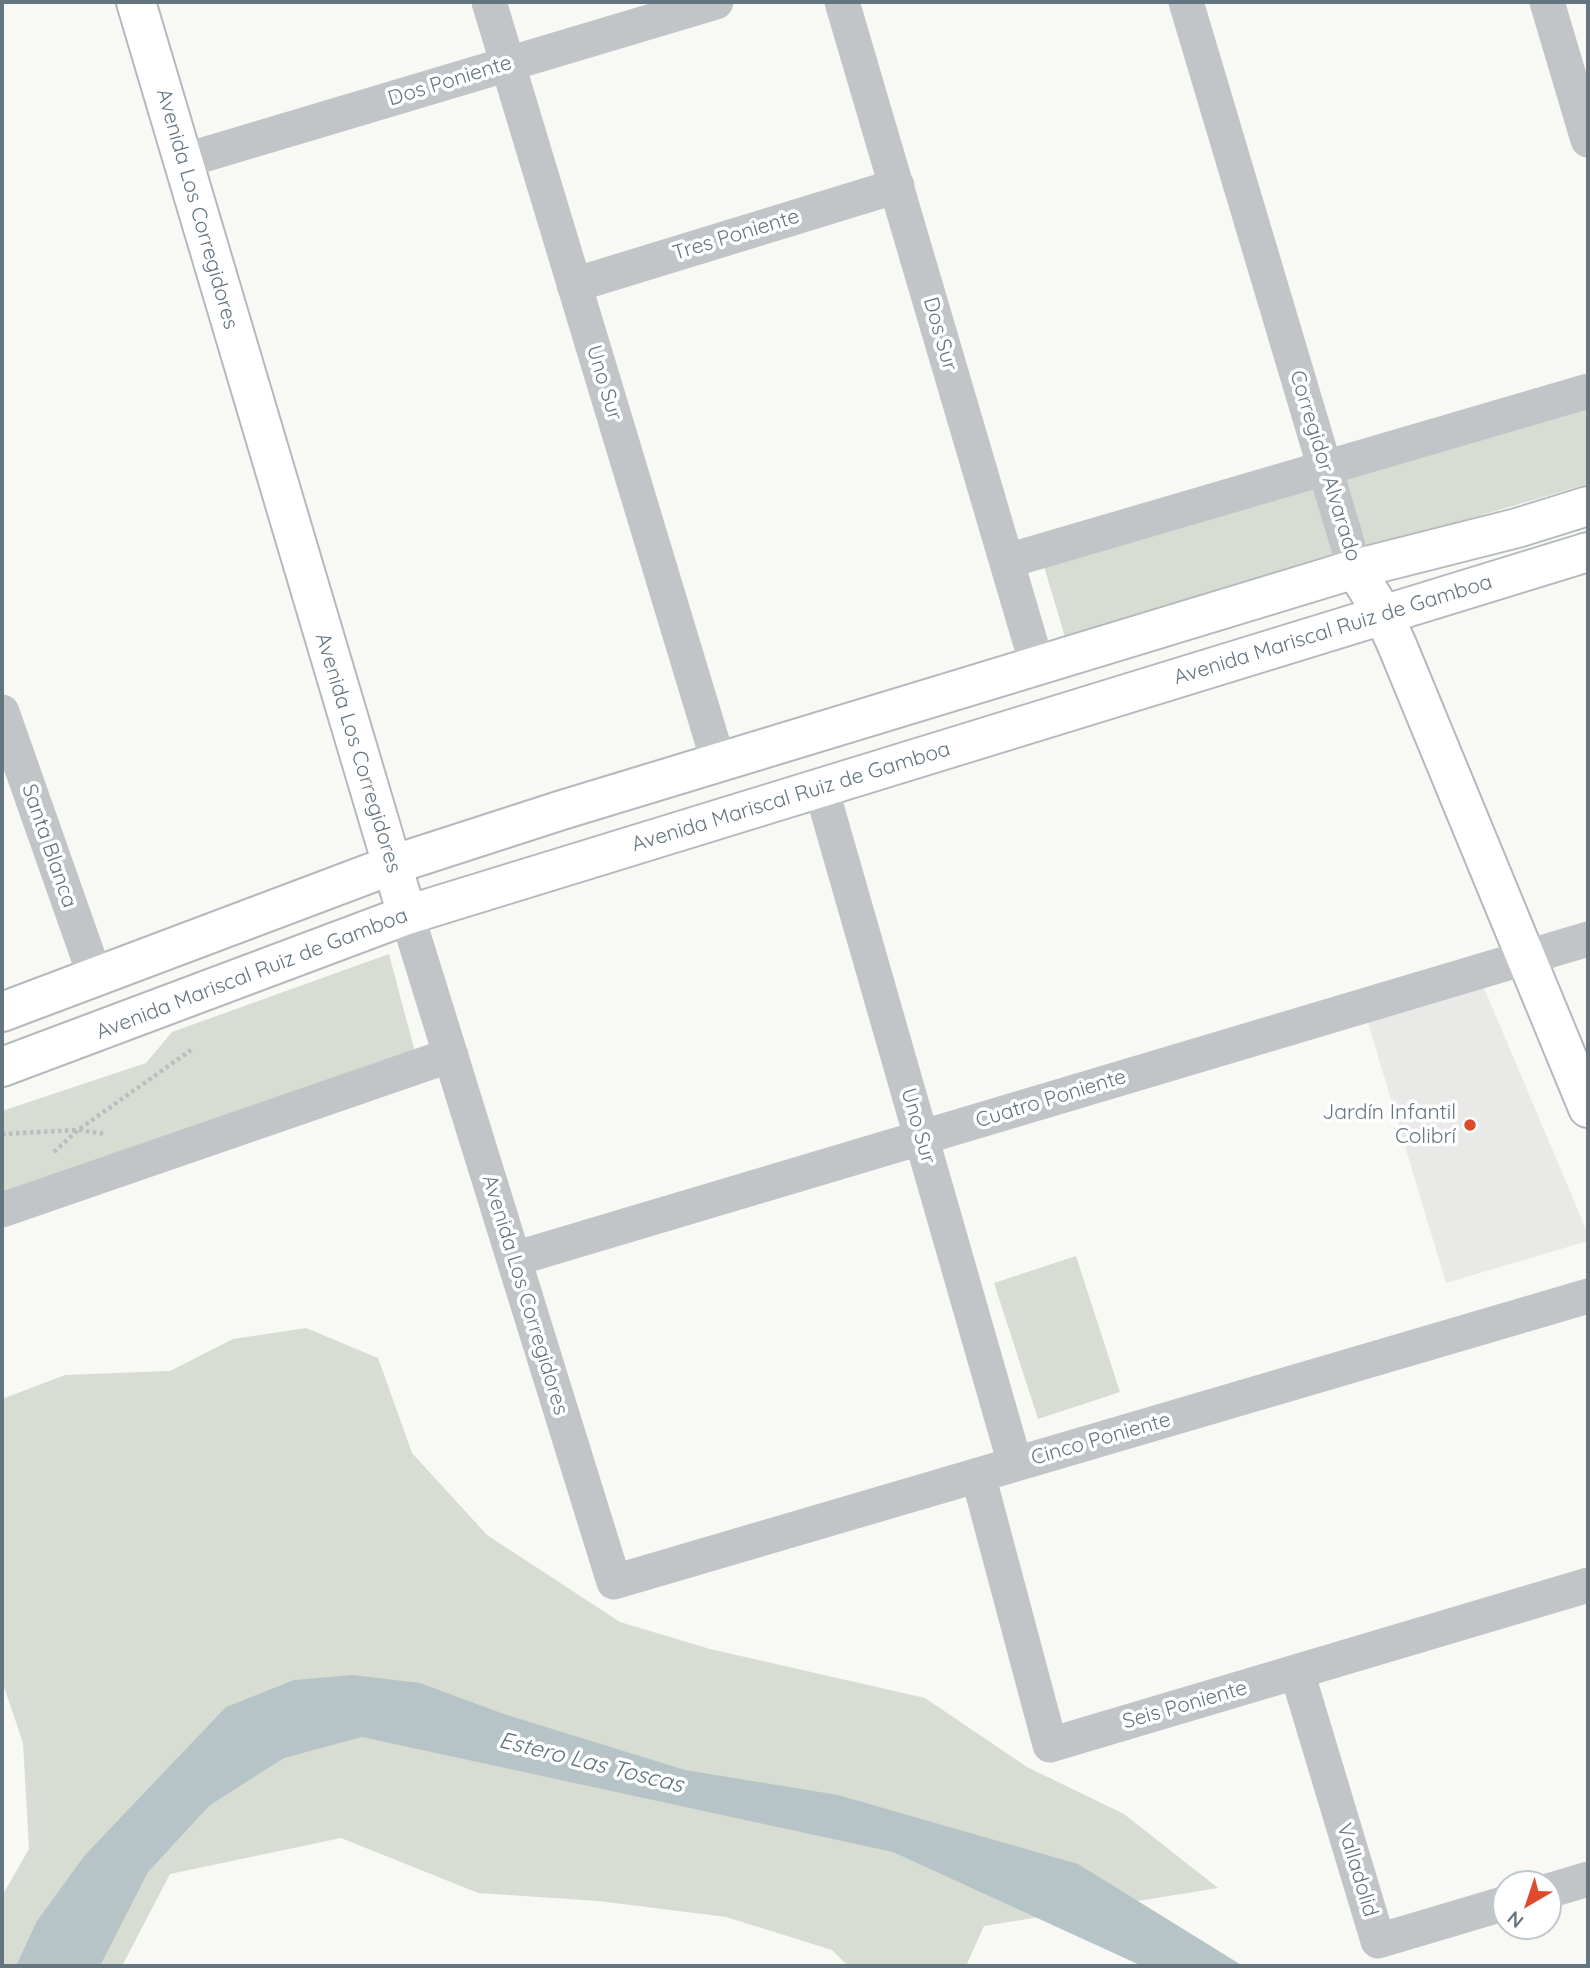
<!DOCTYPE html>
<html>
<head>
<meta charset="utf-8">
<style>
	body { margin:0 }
	#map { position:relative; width:1590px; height:1968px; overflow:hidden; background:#f8f8f5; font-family:Quicksand,sans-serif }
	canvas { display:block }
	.frame { position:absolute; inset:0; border:4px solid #64757f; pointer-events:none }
	.north { position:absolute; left:1492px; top:1870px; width:70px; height:70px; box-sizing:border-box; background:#fff; border:2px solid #c1c8cc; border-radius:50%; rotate:219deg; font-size:19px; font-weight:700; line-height:28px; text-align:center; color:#64757f }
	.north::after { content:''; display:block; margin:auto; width:24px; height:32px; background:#df4a2e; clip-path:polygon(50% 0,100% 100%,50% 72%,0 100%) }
</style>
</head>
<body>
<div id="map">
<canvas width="1590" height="1968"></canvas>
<div class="frame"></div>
<div class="north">N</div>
</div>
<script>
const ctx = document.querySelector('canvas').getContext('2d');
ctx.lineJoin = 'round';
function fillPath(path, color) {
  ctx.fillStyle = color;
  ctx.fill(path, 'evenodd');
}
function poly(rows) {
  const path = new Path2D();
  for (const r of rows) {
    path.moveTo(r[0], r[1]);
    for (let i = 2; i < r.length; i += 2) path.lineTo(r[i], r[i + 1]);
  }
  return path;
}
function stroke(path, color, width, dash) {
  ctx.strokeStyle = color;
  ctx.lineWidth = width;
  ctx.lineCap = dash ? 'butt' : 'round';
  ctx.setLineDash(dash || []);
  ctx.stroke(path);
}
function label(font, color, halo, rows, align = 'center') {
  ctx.font = font + ' Quicksand,sans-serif';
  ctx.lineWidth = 7;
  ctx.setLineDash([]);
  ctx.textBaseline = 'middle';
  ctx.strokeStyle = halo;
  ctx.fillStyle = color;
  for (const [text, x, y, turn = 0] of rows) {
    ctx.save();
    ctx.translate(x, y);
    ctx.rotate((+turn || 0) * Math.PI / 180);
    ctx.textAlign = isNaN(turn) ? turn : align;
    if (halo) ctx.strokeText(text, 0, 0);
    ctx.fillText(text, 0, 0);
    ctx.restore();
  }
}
fillPath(poly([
	[1482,983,1588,1234,1588,1241,1446,1283,1366,1016]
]), '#e9e9e8');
fillPath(poly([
	[1588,407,1588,484,1065,637,1042,560],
	[389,954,416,1056,2,1193,2,1111,146,1063,172,1032],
	[1076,1256,1120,1392,1038,1419,994,1283],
	[306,1328,378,1358,412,1453,487,1535,620,1622,710,1649,925,1698,1027,1767,1124,1814,1218,1888,984,1926,966,1966,848,1966,832,1950,726,1917,598,1901,478,1893,341,1838,170,1874,122,1966,2,1966,2,1896,29,1849,23,1743,2,1681,2,1399,65,1375,170,1371,233,1339]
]), '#d8ddd4');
fillPath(poly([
	[353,1675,420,1683,504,1714,685,1770,838,1795,1078,1864,1243,1966,1142,1966,893,1852,362,1737,284,1758,210,1805,148,1872,100,1966,16,1966,37,1921,85,1855,226,1707,294,1680]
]), '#b6c4c7');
const secondary = poly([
	[136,2,407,915],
	[1355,569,1383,614,1397,645,1588,1108]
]);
const primary = poly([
	[2,1012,392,865,562,810,1355,569,1517,528,1588,506],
	[2,1067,407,915,1588,552]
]);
stroke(secondary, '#b3b9bd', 42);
stroke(primary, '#b4b9bc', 42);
stroke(poly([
	[2,1134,78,1130,106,1134],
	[54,1152,78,1130,191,1050]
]), '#bbbec0', 4.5, [3.5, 3.5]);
stroke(poly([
	[489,2,719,764],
	[842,2,1037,665],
	[1186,2,1355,569],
	[1547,2,1588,140],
	[183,161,716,2],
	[574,285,897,186],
	[1007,561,1588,391],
	[2,712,96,979],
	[821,788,1015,1464],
	[407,915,614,1582,1588,1296],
	[2,1210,451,1055],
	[514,1259,1588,939],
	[978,1475,1050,1745,1588,1585],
	[1297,1672,1378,1941,1506,1903],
	[1548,1891,1588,1879]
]), '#c1c5c8', 35);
stroke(secondary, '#fff', 38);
stroke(primary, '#fff', 38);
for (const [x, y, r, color] of [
	[1470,1125,7,"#df4a2e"]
]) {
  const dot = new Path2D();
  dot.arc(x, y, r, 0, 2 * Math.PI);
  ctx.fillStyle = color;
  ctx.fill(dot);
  stroke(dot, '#fff', 2.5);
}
label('21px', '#64757f', '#fff', [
	["Dos Poniente",450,81,-17],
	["Avenida Los Corregidores",197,209,74],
	["Tres Poniente",736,235,-17],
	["Dos Sur",940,334,74],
	["Uno Sur",604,383,73],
	["Corregidor Alvarado",1325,466,73],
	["Avenida Mariscal Ruiz de Gamboa",1333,630,-17],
	["Avenida Los Corregidores",358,753,73],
	["Avenida Mariscal Ruiz de Gamboa",791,797,-17],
	["Santa Blanca",49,846,71],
	["Avenida Mariscal Ruiz de Gamboa",252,974,-21],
	["Cuatro Poniente",1051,1099,-17],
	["Uno Sur",918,1126,74],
	["Avenida Los Corregidores",525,1295,73],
	["Cinco Poniente",1101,1439,-16],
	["Seis Poniente",1185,1705,-16],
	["Valladolid",1357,1870,73]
]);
label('21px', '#64757f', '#fff', [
	["Jardín Infantil",1456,1113],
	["Colibrí",1456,1137]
], 'right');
label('italic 23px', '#5e757a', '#fff', [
	["Estero Las Toscas",591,1763,14]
]);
</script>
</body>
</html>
